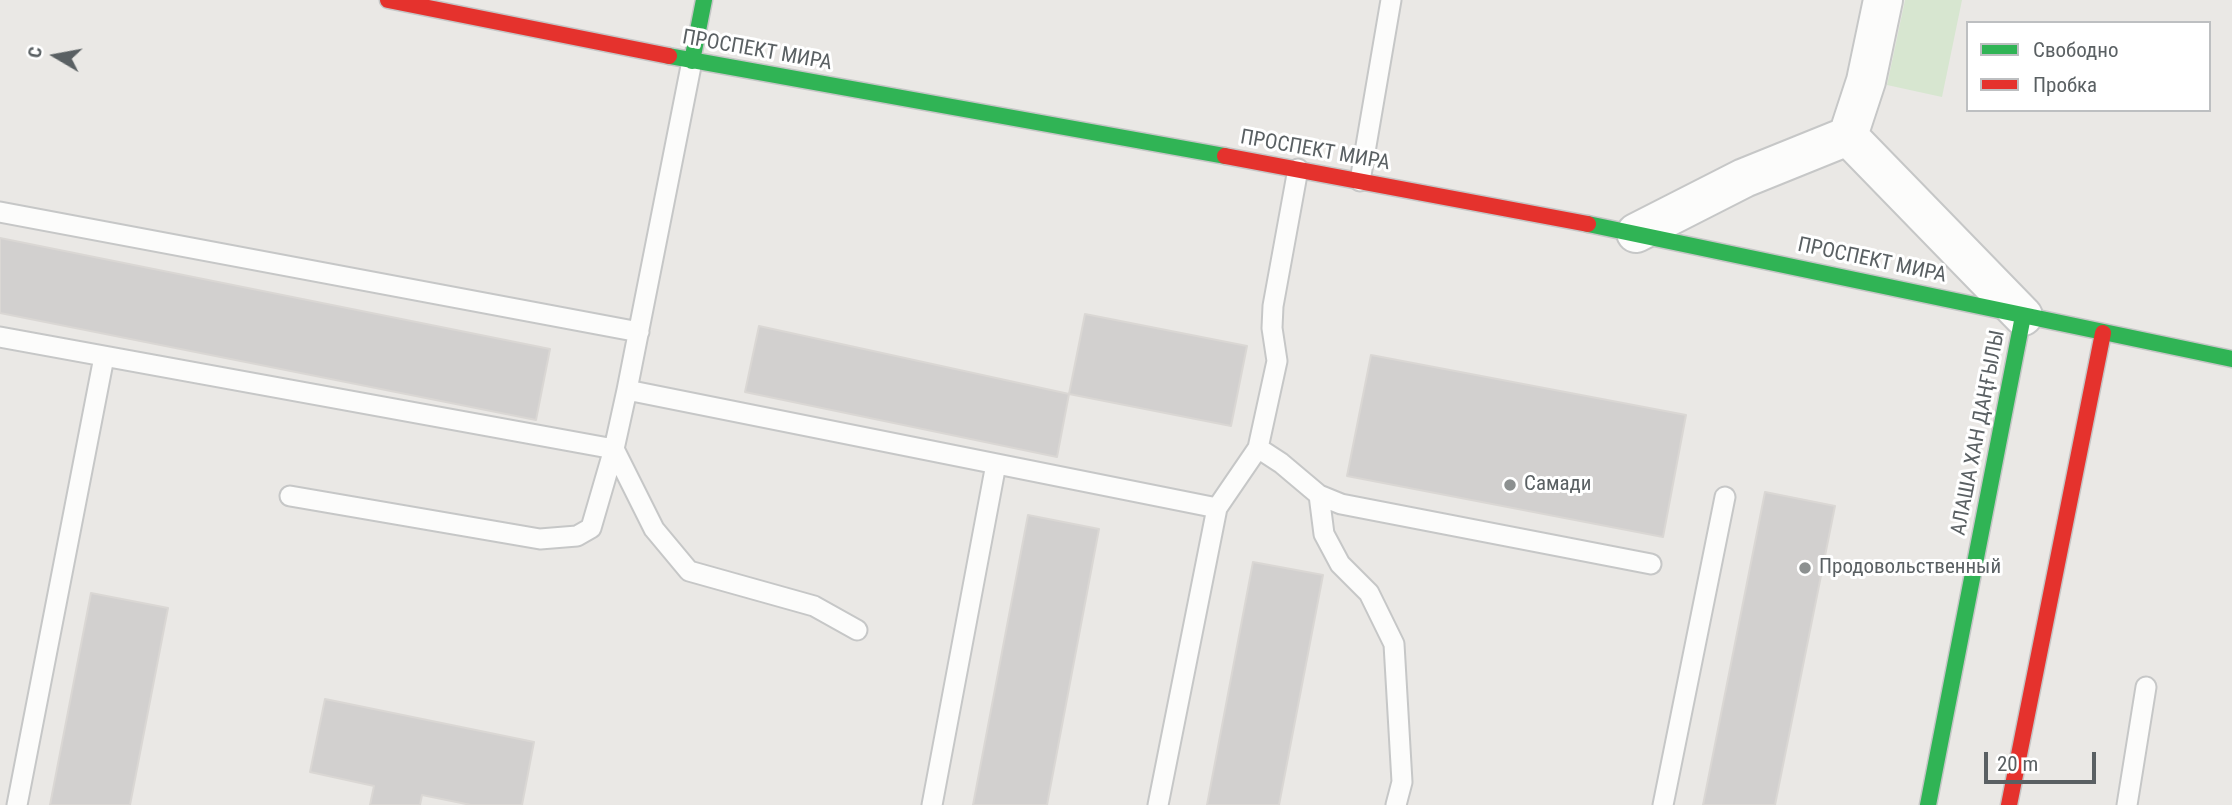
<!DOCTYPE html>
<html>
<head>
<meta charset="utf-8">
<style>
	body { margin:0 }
	#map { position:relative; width:2232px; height:805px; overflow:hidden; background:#eae8e5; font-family:"Roboto Condensed",sans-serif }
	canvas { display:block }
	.legend { position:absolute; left:1966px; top:21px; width:245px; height:91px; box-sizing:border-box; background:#fff; border:2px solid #bdbfc1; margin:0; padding:9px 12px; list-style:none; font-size:21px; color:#5a6063 }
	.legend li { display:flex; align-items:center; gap:14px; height:35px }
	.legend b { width:35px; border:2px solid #bdbfc1 }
	.north { position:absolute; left:21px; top:21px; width:70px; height:70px; -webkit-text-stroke:5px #fff; paint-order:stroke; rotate:280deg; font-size:19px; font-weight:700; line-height:28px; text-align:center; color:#5a6063 }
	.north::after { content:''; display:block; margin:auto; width:24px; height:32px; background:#5a6063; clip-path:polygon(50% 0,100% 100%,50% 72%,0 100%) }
	.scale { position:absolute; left:1984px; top:752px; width:112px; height:32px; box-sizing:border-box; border:4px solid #5a6063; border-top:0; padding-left:9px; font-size:21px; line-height:24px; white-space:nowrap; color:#5a6063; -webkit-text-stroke:5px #fff; paint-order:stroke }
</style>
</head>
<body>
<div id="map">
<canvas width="2232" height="805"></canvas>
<ul class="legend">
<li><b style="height:9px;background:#30b455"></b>Свободно</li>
<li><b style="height:9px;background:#e5322d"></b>Пробка</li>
</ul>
<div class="north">С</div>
<div class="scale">20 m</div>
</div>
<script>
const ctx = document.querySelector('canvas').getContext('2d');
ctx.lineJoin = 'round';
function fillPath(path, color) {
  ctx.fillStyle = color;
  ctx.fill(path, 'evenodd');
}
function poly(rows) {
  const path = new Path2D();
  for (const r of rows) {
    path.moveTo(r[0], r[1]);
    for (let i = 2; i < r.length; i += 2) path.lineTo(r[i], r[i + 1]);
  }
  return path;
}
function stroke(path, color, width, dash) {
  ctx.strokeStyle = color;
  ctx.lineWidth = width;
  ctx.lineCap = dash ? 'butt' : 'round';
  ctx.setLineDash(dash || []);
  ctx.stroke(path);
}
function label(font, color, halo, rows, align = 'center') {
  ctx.font = font + ' "Roboto Condensed",sans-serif';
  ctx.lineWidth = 6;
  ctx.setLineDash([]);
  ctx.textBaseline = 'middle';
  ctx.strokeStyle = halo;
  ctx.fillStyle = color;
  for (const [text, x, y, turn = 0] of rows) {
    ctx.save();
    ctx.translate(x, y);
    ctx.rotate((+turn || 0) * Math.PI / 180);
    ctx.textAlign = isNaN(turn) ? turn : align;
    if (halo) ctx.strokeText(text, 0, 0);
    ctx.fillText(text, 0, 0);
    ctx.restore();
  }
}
fillPath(poly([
	[1905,0,1962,0,1942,97,1887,85]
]), '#d7e6d0');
const building = poly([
	[0,238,550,349,536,420,0,313,0,238],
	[1085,314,1247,346,1231,426,1069,394,1085,314],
	[759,326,1069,394,1057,457,745,392,759,326],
	[1371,355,1686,415,1663,537,1347,476,1371,355],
	[1765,492,1835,506,1775,805,1703,805,1765,492],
	[1028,515,1099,529,1047,805,973,805,1028,515],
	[1253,562,1323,575,1279,805,1207,805,1253,562],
	[91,593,168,608,130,805,50,805,91,593],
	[325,699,534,742,522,805,471,805,422,795,420,805,370,805,374,786,310,772,325,699]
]);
fillPath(building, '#d2d0cf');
stroke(building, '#dad7d4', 2);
const lane = poly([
	[1298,169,1273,306,1272,328,1277,361,1258,448,1281,463,1319,495,1341,504,1651,564],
	[1360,181,1391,0],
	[0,212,639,332],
	[0,337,614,449,654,529,689,571,814,606,857,630],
	[627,390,1217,508,1258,448],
	[1319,495,1324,534,1340,564,1369,593,1394,644,1402,782,1396,805],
	[290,496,540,539,577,536,591,528,614,449,627,390,692,61],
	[17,805,104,357],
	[932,805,996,464],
	[1158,805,1217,508],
	[1663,805,1725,497],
	[2127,805,2146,687]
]);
const street = poly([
	[1848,136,1866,81,1883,0],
	[1636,233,1744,178,1848,136,2023,316]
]);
const fast = poly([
	[669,56,1225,156],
	[692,61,704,0],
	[1588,224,2232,359],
	[1928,805,2023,316]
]);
const jam = poly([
	[388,0,669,56],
	[1225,156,1588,224],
	[2009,805,2103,333]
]);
stroke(lane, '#c6c7c7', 23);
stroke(street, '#c6c7c7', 42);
stroke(fast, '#c5c6c6', 19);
stroke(jam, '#c5c6c6', 19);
stroke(lane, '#fcfcfb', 19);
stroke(street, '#fcfcfb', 38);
stroke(fast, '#30b455', 16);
stroke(jam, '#e5322d', 16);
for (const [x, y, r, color] of [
	[1510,485,7,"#8c9090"],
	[1805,568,7,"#8c9090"]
]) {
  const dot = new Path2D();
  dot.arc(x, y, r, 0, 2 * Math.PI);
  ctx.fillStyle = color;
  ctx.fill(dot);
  stroke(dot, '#fff', 2.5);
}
label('21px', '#5a6063', '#fff', [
	["ПРОСПЕКТ МИРА",757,51,10],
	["ПРОСПЕКТ МИРА",1315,151,10],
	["ПРОСПЕКТ МИРА",1872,261,12],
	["АЛАША ХАН ДАҢҒЫЛЫ",1979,433,-79]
]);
label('21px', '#5a6063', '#fff', [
	["Самади",1524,485],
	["Продовольственный",1819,568]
], 'left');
</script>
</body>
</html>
